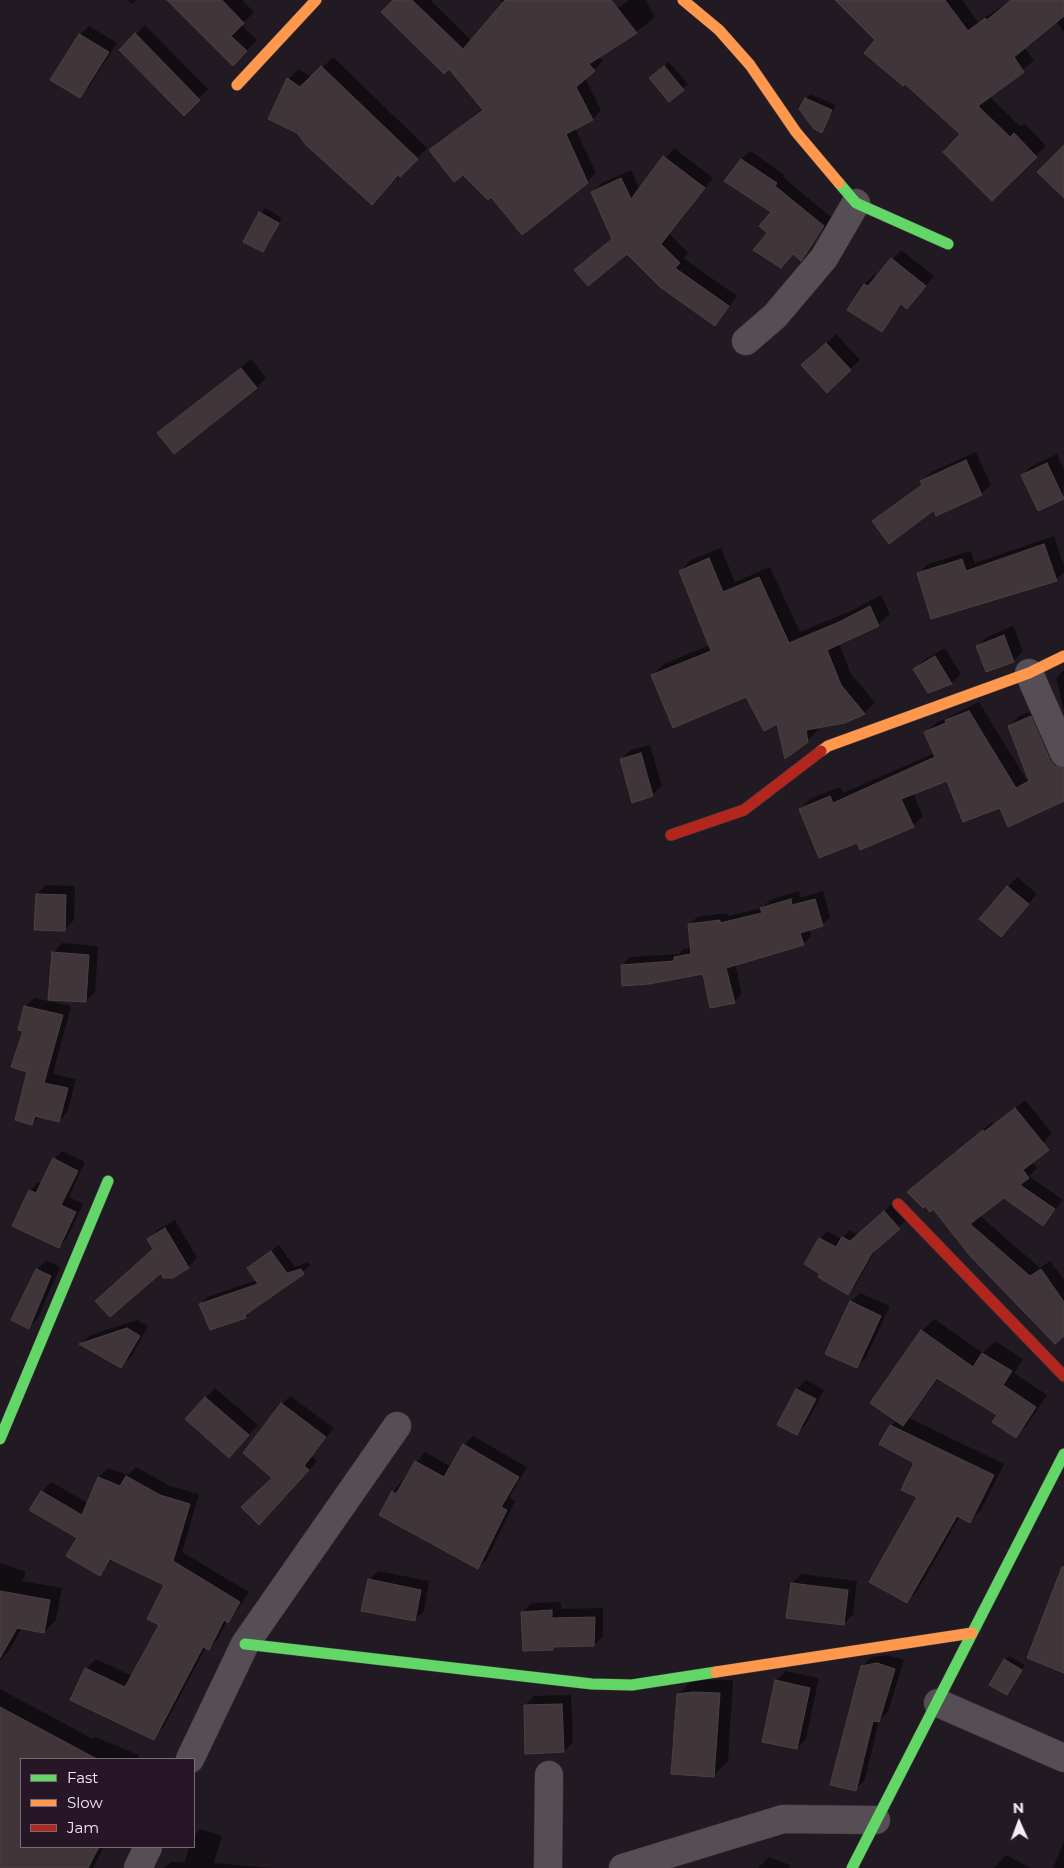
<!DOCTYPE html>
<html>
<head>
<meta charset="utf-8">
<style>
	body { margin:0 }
	#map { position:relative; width:1064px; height:1868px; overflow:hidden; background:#221a22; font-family:Montserrat,sans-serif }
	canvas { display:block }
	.legend { position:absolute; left:20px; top:1758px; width:175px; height:90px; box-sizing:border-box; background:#261626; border:1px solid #796b79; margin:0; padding:6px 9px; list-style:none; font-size:15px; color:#f5eaf5 }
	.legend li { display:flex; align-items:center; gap:10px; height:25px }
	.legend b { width:25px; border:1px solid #796b79 }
	.north { position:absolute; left:994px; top:1798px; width:50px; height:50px; -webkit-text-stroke:4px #261626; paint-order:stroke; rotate:358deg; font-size:14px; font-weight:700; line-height:20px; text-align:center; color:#f5eaf5 }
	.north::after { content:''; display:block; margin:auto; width:18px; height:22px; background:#f5eaf5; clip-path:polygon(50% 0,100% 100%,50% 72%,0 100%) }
</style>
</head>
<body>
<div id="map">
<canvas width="1064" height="1868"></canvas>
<ul class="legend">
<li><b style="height:6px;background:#63d668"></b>Fast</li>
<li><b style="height:6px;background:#ff974d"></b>Slow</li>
<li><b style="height:6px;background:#b3261e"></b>Jam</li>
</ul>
<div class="north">N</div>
</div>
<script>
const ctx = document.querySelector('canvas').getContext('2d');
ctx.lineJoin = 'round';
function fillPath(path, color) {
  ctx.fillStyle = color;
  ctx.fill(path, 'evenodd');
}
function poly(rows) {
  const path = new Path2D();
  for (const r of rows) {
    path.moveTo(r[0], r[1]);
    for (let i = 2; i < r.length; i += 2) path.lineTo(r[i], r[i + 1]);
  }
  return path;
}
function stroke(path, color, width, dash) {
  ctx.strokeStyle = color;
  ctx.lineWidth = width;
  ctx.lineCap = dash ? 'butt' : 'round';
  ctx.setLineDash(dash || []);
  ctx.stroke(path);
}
fillPath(poly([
	[127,0,137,0,133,4],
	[169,0,242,0,254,12,241,25,257,40,243,54],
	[395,0,433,0,431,1,472,41,504,3,499,0,591,0,589,29,629,0,646,0,655,17,646,25,599,56,603,61,585,78,601,110,593,119,575,128,596,173,587,182,491,195,431,150,483,108],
	[837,0,962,0,978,22,1011,0,1064,0,1064,32,1056,21,1024,47,1034,61,989,96,1021,127,1025,124,1046,146,992,199,962,134],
	[145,25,208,89,184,114,120,50],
	[89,26,117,43,89,87,80,96,80,35],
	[333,57,427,148,382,193,288,79,299,69,312,78],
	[669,62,688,84,669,100,654,74],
	[810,94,836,105,822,131,806,99],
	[674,148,713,178,670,234,688,253,683,258,737,296,715,324,627,252,576,270,613,238,593,192,602,183,631,170,640,190],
	[750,151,785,175,783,177,832,218,801,259,769,233,773,212,741,159],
	[265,208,282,218,262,251,244,241],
	[901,250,934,276,916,298,903,304,882,331,865,284,874,275,877,277],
	[836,334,860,360,827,391,812,356],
	[251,359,266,378,257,387,159,433],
	[976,452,991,485,981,494,934,508,873,522,923,484,922,481,931,472],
	[1057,454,1064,470,1063,498,1022,475,1032,466],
	[1054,536,1064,566,1064,572,1056,580,919,573,928,564,971,551,975,563],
	[721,548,735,582,770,567,800,632,851,611,881,595,890,614,879,624,839,643,851,674,875,702,864,713,818,727,818,730,807,741,778,722,746,696,653,675,664,664,710,645,680,571,691,560],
	[1013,626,1023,651,1014,661,987,670,978,646,987,637],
	[945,648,961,674,951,683,915,669,924,660],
	[1064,670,1064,711,1056,678],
	[979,702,1026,779,1029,778,1009,726,1019,716,1041,707,1064,758,1064,800,1000,806,948,779,913,793,923,816,913,826,857,841,800,809,810,799,840,787,843,793,935,753,926,732,936,723],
	[650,745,662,786,652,795,621,760,630,750],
	[1017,877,1037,894,1010,926,980,918],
	[46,885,75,886,74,920,64,930,37,894],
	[799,891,800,898,823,891,830,917,822,925,809,929,811,936,803,944,735,964,742,994,734,1002,704,972,622,965,630,957,679,954,683,949,692,948,689,925,697,917,728,913,728,916,762,908,770,900],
	[62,943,98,946,95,992,86,1001,53,953],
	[34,998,71,1006,53,1074,76,1079,68,1111,59,1121,39,1116,32,1123,24,1030,25,1007],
	[1025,1100,1052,1133,1042,1144,1032,1162,1037,1168,1029,1176,1063,1200,1043,1224,1004,1196,979,1215,1040,1268,1050,1261,1064,1280,1064,1334,933,1207,909,1192,992,1122,994,1124],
	[62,1151,85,1162,69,1197,83,1204,67,1238,59,1247,30,1191,38,1182,42,1184,54,1159],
	[892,1204,906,1220,878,1246,855,1286,848,1293,820,1239,827,1231,842,1239,850,1230,858,1235],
	[175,1220,197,1258,188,1267,155,1249,149,1239,158,1230],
	[279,1245,295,1267,308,1262,310,1266,252,1309,245,1317,201,1304,207,1297,257,1280,248,1268],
	[46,1260,60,1267,38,1318,29,1328,37,1270],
	[860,1293,890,1306,866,1357,857,1367,851,1302],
	[934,1319,983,1353,995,1341,1023,1359,1014,1373,1047,1395,1028,1424,1016,1436,999,1414,939,1378,909,1418,1004,1464,981,1510,970,1521,960,1516,918,1590,907,1602,919,1496,916,1462,891,1426,897,1420,922,1331],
	[137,1320,148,1326,131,1357,121,1366,81,1344,90,1335],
	[806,1380,824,1390,806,1424,797,1434,779,1425,797,1389],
	[215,1388,258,1425,238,1447,186,1419],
	[290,1396,334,1428,312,1456,317,1461,268,1514,282,1404],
	[473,1436,527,1467,509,1498,515,1501,487,1559,478,1568,393,1492,425,1452,452,1467,464,1445],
	[136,1467,170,1486,199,1494,182,1552,249,1592,237,1611,227,1621,218,1639,209,1649,206,1647,163,1728,153,1738,86,1669,96,1659,132,1676,160,1625,166,1584,113,1559,100,1575,78,1537,42,1492,51,1482,88,1503,99,1477,108,1468,128,1475],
	[0,1563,26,1572,22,1581,62,1588,56,1620,44,1632,22,1628,8,1652,0,1660],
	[378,1571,429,1581,424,1611,414,1620,369,1580],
	[801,1574,857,1581,853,1615,843,1624,792,1584],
	[561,1602,561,1609,603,1608,603,1636,594,1645,556,1645,553,1649,522,1612,532,1603],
	[887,1655,904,1660,888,1712,879,1720,865,1780,856,1789,862,1666,872,1657],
	[1009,1656,1025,1665,1006,1694,1005,1660],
	[785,1671,819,1678,806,1739,797,1748,776,1681],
	[692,1680,733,1680,728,1761,714,1775,678,1695],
	[0,1689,93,1739,95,1737,139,1755,137,1759,21,1759,21,1847,104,1847,93,1868,4,1868,0,1866],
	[571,1695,573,1742,564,1751,525,1705,534,1696],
	[200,1829,222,1836,214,1863,272,1868,164,1868,171,1862,185,1862,189,1847,194,1847,194,1836],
	[1064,1841,1064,1868,1053,1868],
	[1006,1855,1031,1868,994,1868],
	[769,1857,790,1865,789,1868,758,1868]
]), '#0007');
const building = poly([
	[167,0,222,0,244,23,231,36,247,51,233,66,167,0],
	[393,0,412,0,463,49,505,0,611,0,637,33,589,64,595,71,576,87,593,120,566,134,588,183,522,235,491,197,488,200,463,175,454,182,429,150,483,110,449,69,444,74,381,12,393,0],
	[835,0,945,0,968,31,985,18,987,20,1011,0,1064,0,1064,16,1014,57,1024,72,978,106,1010,137,1014,133,1037,157,992,201,943,152,960,134,905,84,903,86,864,53,875,40,835,0],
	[135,33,200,100,184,116,119,50,135,33],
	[79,34,109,52,80,98,50,80,79,34],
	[321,66,418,159,400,177,398,175,372,205,306,145,297,133,268,119,287,78,300,87,321,66],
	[664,66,684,90,669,102,649,78,664,66],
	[805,98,832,110,822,133,814,129,799,109,805,98],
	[1064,145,1064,198,1037,172,1064,145],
	[663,156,705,188,661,244,680,263,675,268,729,306,715,326,660,287,627,254,588,286,574,270,612,239,591,192,621,178,631,199,663,156],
	[741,159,777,183,775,186,824,226,801,261,793,254,781,268,753,250,767,233,759,226,771,212,724,181,741,159],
	[259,212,279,223,263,252,243,242,259,212],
	[891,258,926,286,907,309,901,304,882,332,847,310,864,284,868,286,891,258],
	[826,343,851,370,827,393,801,365,826,343],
	[241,368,257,388,174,454,157,433,241,368],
	[966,460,982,495,936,516,934,510,889,544,872,521,922,485,920,481,966,460],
	[1047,463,1064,499,1038,511,1021,475,1047,463],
	[1044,544,1057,581,931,619,917,573,962,559,966,571,1044,544],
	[709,558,723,592,759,577,789,643,839,622,870,606,879,626,827,650,841,685,865,714,845,723,806,730,808,742,785,759,777,724,764,731,746,697,673,728,651,675,711,651,679,571,709,558],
	[1004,635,1014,662,986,672,976,646,1004,635],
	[935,656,952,684,928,693,913,669,935,656],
	[969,711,1016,788,1029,781,1008,726,1031,716,1050,760,1055,766,1064,768,1064,801,1008,827,1000,808,963,822,947,781,901,799,914,827,860,850,857,843,819,858,799,809,830,796,833,803,935,757,924,732,946,723,945,720,969,711],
	[641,753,653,796,632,803,620,759,641,753],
	[1007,886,1029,904,1001,937,979,919,1007,886],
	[36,894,66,895,65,931,34,930,36,894],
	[791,899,792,905,815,899,823,926,800,933,804,945,726,968,735,1003,710,1008,703,974,649,984,622,986,621,965,674,961,674,957,691,954,688,924,720,920,720,923,762,913,760,908,791,899],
	[52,952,89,955,86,1002,48,1000,52,952],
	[24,1006,63,1015,44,1083,68,1088,59,1122,35,1116,32,1125,15,1120,27,1072,11,1067,23,1031,18,1030,24,1006],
	[1015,1108,1049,1150,1023,1170,1029,1178,1020,1185,1055,1209,1043,1226,1004,1198,970,1224,1030,1276,1041,1269,1064,1302,1064,1336,1055,1344,971,1257,933,1209,930,1212,925,1206,923,1208,907,1192,983,1130,984,1132,1015,1108],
	[53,1158,78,1171,61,1205,76,1212,59,1248,12,1226,29,1190,36,1193,53,1158],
	[884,1211,900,1229,872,1253,848,1295,818,1277,820,1274,804,1264,819,1238,836,1247,842,1237,850,1241,884,1211],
	[165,1228,189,1268,173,1278,163,1278,161,1273,110,1317,95,1301,153,1249,147,1239,165,1228],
	[271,1251,287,1273,301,1269,304,1274,245,1315,246,1318,210,1330,199,1304,258,1284,247,1268,271,1251],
	[36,1269,51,1276,29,1329,11,1320,36,1269],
	[850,1301,881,1316,857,1368,825,1354,850,1301],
	[127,1328,140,1336,121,1368,79,1344,127,1328],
	[921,1330,973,1367,982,1353,1012,1371,1003,1385,1036,1407,1016,1438,992,1422,997,1415,937,1378,903,1426,870,1403,921,1330],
	[796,1389,816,1399,797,1435,777,1425,796,1389],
	[205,1397,249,1435,229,1458,185,1419,205,1397],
	[281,1403,326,1437,304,1466,309,1470,259,1525,241,1507,272,1478,243,1453,281,1403],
	[890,1425,994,1475,970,1523,957,1516,907,1603,869,1582,917,1497,901,1490,914,1463,879,1444,890,1425],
	[463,1444,519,1477,501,1507,507,1510,478,1569,379,1515,392,1491,396,1494,415,1461,444,1477,463,1444],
	[126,1476,160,1495,190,1504,173,1561,240,1602,228,1623,224,1620,209,1650,203,1647,154,1740,70,1700,85,1668,125,1687,159,1625,147,1619,164,1585,110,1559,100,1576,66,1556,77,1538,29,1510,41,1491,82,1515,98,1477,120,1486,126,1476],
	[1062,1567,1064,1567,1064,1673,1027,1658,1062,1567],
	[368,1579,421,1590,415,1621,361,1611,368,1579],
	[791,1583,848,1590,844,1625,786,1618,791,1583],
	[0,1591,50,1600,44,1633,17,1628,0,1658,0,1591],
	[552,1610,552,1618,595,1617,594,1646,553,1647,553,1650,523,1651,521,1612,552,1610],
	[1004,1659,1022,1670,1007,1695,989,1685,1004,1659],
	[877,1663,895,1669,879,1722,873,1721,856,1791,830,1785,861,1666,877,1663],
	[775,1680,810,1688,797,1749,762,1742,775,1680],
	[693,1692,720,1693,714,1777,671,1774,677,1694,693,1692],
	[562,1704,564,1752,525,1754,524,1705,562,1704],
	[0,1707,97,1759,21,1759,21,1847,99,1847,88,1868,0,1868,0,1707]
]);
fillPath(building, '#403639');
stroke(building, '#4a4143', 1);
const street = poly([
	[746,341,775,316,824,258,856,203],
	[1029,673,1064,753],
	[938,1703,1064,1758],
	[190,1759,245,1644,397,1426],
	[138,1868,148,1847],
	[548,1868,549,1775],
	[623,1868,783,1819,876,1820]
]);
const fast = poly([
	[839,183,856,203,948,244],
	[0,1439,108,1181],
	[245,1644,592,1684,632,1685,716,1672],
	[852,1868,1064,1454]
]);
const slow = poly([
	[683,0,719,30,750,65,796,132,839,183],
	[237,85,316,0],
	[821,751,828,746,1029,673,1064,656],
	[716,1672,972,1633]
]);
const jam = poly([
	[671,835,744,810,821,751],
	[898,1204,1064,1376]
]);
stroke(street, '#3d373d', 29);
stroke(fast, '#3d373d', 12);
stroke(slow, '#3d373d', 12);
stroke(jam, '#3d373d', 12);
stroke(street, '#554e54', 28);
stroke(fast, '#63d668', 11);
stroke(slow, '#ff974d', 11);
stroke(jam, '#b3261e', 11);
</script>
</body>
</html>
